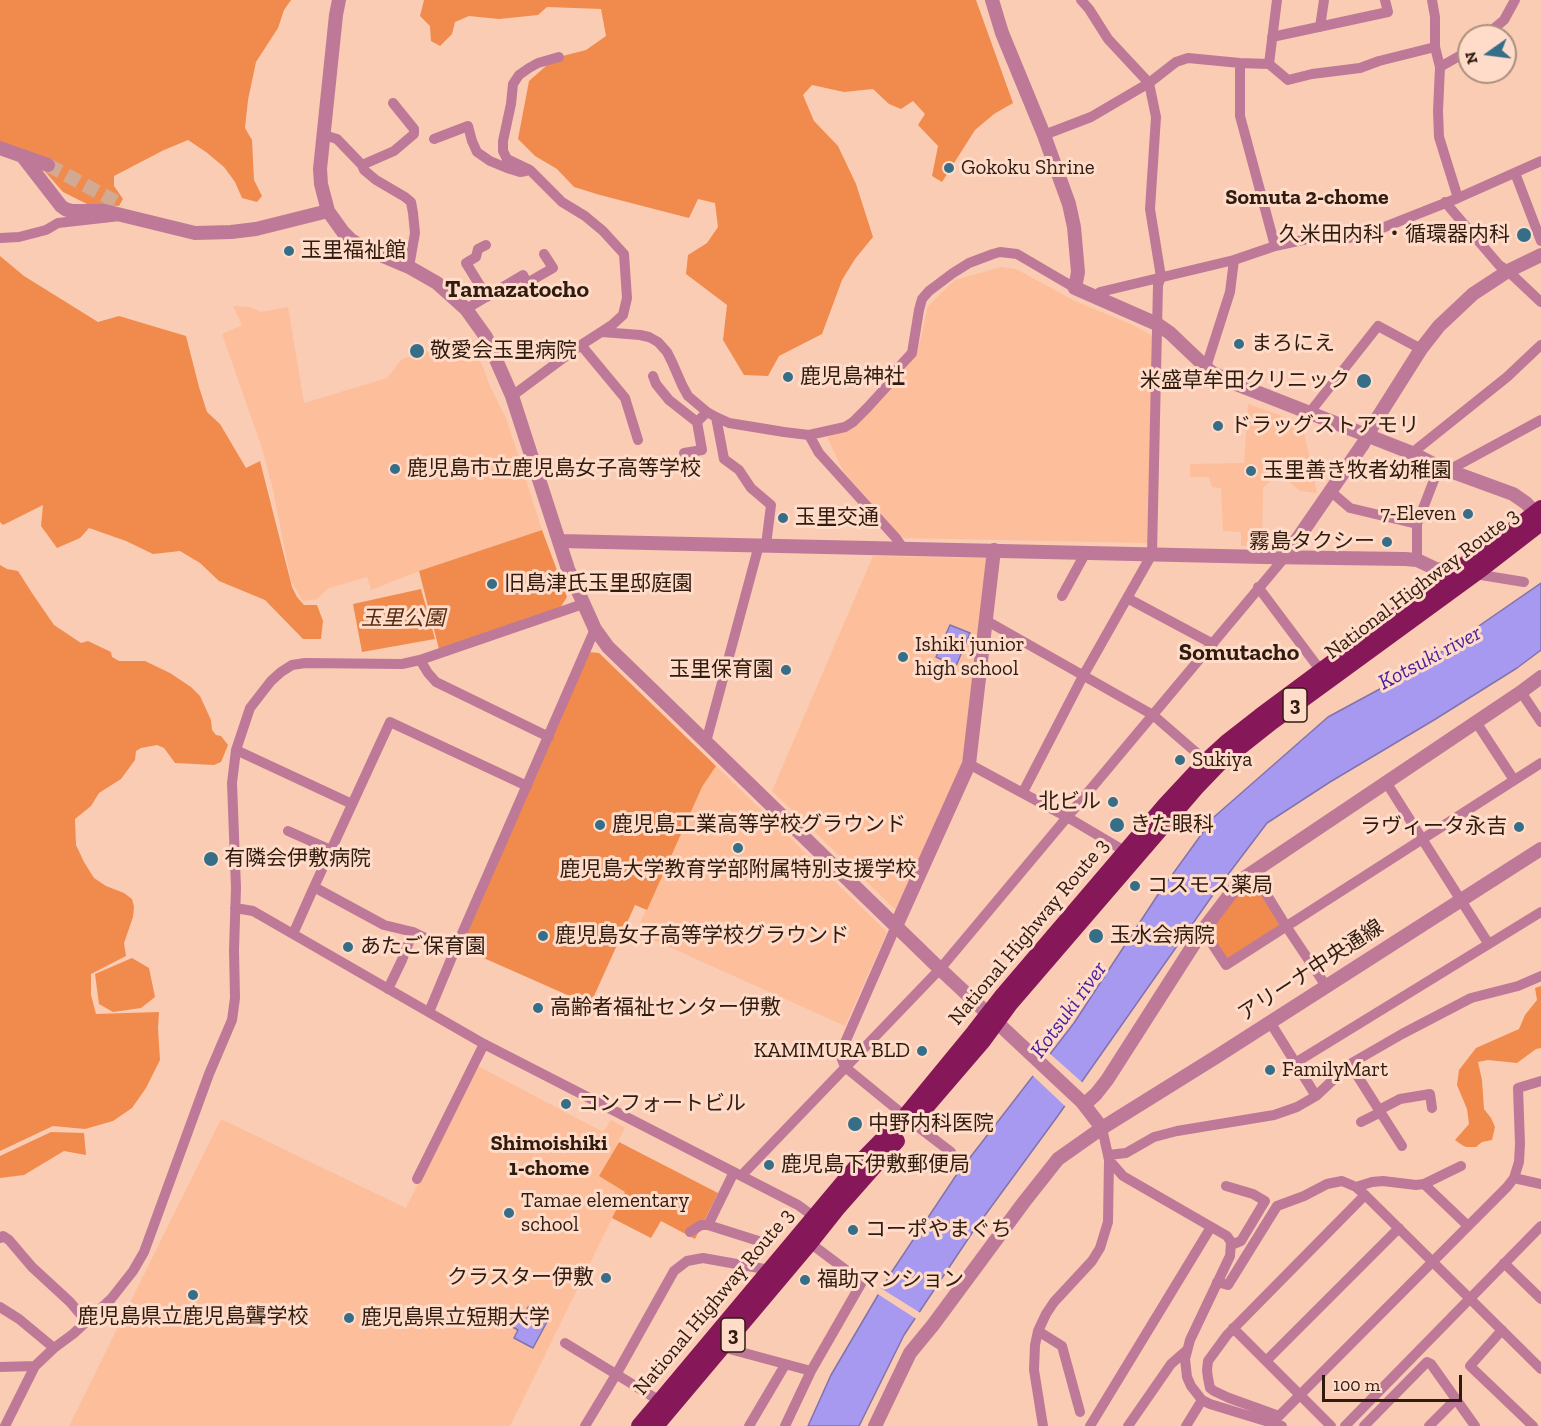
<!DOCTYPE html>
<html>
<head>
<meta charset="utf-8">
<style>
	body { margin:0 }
	#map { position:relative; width:1541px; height:1426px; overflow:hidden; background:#faccb3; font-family:"Zilla Slab",serif }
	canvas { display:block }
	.north { position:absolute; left:1457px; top:24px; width:60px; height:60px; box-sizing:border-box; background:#ffdcc9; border:2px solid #ac8f7f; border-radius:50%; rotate:256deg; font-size:16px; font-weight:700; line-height:24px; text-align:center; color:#301b0f }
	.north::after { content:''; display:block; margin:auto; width:21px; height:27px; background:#366e88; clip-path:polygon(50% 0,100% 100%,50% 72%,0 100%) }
	.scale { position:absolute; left:1322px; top:1375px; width:140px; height:27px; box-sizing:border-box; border:3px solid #301b0f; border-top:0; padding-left:8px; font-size:18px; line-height:21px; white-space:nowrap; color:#301b0f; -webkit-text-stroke:4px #ffdcc9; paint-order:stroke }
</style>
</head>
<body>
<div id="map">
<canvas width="1541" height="1426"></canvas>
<div class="north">N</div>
<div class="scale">100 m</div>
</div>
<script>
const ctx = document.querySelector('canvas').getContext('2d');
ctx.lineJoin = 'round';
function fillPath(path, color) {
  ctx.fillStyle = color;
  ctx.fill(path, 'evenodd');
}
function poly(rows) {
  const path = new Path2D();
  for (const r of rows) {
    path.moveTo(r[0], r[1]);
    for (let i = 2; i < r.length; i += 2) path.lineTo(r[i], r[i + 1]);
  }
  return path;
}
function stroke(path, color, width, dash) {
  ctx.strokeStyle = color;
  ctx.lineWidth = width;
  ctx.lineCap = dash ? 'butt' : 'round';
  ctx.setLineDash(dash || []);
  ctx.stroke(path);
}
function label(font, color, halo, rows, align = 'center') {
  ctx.font = font + ' "Zilla Slab","Noto Sans JP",serif';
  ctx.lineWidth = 6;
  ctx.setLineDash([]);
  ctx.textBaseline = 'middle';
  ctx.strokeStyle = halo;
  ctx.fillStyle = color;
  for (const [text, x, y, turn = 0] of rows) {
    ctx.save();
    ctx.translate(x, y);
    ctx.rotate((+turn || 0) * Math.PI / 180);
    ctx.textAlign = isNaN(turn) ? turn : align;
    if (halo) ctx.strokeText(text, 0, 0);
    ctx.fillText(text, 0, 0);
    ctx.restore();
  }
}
fillPath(poly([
	[1001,267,1016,269,1075,301,1133,325,1154,337,1148,543,902,538,843,471,827,437,851,429,917,354,928,306,955,280],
	[233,306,250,307,261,312,288,307,304,403,387,378,402,359,472,338,490,386,506,418,542,530,419,571,371,590,367,577,329,588,317,599,303,601,291,581,273,490,262,448,222,334,242,325],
	[1248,404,1302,423,1317,493,1300,491,1287,480,1271,480,1263,488,1262,545,1241,546,1241,532,1223,531,1221,488,1212,487,1209,477,1190,477,1190,464,1244,463],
	[873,556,988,558,965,755,961,771,896,910,772,791],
	[716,766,887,932,845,1026,636,932,702,787],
	[476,1065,603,1132,611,1120,625,1128,600,1176,625,1192,510,1426,69,1426,221,1119,406,1208]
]), '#fdbe9b');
fillPath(poly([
	[0,0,291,0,284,10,278,28,256,62,248,100,245,128,252,140,254,180,262,196,257,202,242,198,235,182,224,167,206,152,188,140,164,150,114,176,114,186,123,199,119,206,87,204,63,192,40,166,0,143],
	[424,0,976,0,1013,103,994,114,975,130,942,182,932,176,938,146,918,125,925,114,913,101,901,109,889,104,873,89,844,92,812,85,803,95,814,121,838,146,856,184,873,237,855,259,842,280,822,334,779,356,768,376,744,375,723,340,727,305,686,274,688,255,707,243,718,227,715,203,698,199,689,218,600,195,574,187,557,169,535,156,518,139,529,81,555,58,586,50,606,36,601,9,547,7,538,15,499,19,469,16,455,22,452,34,440,46,431,41,430,26,420,16],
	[0,256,24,276,98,322,119,316,186,336,199,387,207,412,220,424,246,468,260,461,292,587,297,597,304,605,317,605,323,621,321,639,303,639,265,600,219,581,200,563,180,551,153,554,126,541,89,528,80,538,57,548,41,526,43,505,3,525,0,522],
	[542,530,567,597,560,608,439,649,419,571],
	[0,565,7,569,18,571,32,593,54,625,81,643,88,641,111,652,112,657,119,661,145,661,170,673,191,687,200,696,211,720,212,730,216,735,221,736,228,745,221,762,214,765,175,763,164,748,157,745,141,748,136,751,135,760,121,779,99,793,91,806,75,819,76,845,84,862,94,878,106,886,124,893,132,899,134,907,133,917,124,943,126,956,91,974,91,995,96,1014,159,1012,158,1029,160,1060,146,1088,132,1108,113,1121,85,1129,53,1126,0,1151],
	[421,589,435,639,362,652,353,604],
	[588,652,599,653,716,766,702,787,647,910,635,905,590,1005,461,948],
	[1253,881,1280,923,1279,928,1230,960,1224,959,1209,934,1236,895,1248,883],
	[132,958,149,968,155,997,141,1008,113,1012,99,1004,95,974],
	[1541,986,1541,1048,1536,1049,1517,1063,1488,1060,1478,1062,1482,1080,1484,1109,1491,1118,1495,1127,1492,1140,1482,1142,1476,1147,1466,1147,1462,1145,1455,1140,1469,1124,1467,1109,1457,1085,1459,1070,1476,1048,1519,1029,1525,1015,1537,1000,1535,988],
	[51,1132,84,1133,86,1155,64,1151,24,1175,0,1178,0,1156],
	[619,1142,718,1193,695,1239,661,1221,651,1238,612,1218,625,1192,599,1176]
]), '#f08b4d');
const water = poly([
	[1541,583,1541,650,1517,668,1434,720,1330,782,1267,823,1217,889,1057,1117,972,1233,904,1335,859,1426,808,1426,831,1375,891,1273,955,1177,1074,1023,1159,893,1214,817,1328,717,1415,670,1541,583],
	[950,625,970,633,956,666,936,657,950,625],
	[528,1307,549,1318,533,1348,514,1338,518,1330,509,1325,515,1312,524,1316,528,1307]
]);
fillPath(water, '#a799ef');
stroke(water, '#8373ac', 1.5);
fillPath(poly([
	[1048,1052,1084,1084,1067,1108,1031,1074],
	[879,1287,922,1314,918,1320,876,1293]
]), '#faccb3');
stroke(poly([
	[48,165,122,205]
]), '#d2a992', 14, [14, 7]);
stroke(poly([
	[1432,0,1435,17,1435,47,1440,67,1438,111,1439,137,1458,198],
	[1320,27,1324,0],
	[1485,36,1504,20,1515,0],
	[1272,37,1388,12,1385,0],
	[1240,63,1240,116,1275,246],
	[1269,64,1277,0],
	[1440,67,1461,55,1469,49],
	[324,135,337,139,362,165,364,170,376,180,405,197,411,202,413,213,415,233,409,267],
	[1044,135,1091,117,1149,83,1176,62,1188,58,1240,63,1269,64,1288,80,1312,74,1360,68,1379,61,1435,47],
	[434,139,468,126,472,141,477,152,490,161,507,168,520,172,526,171],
	[362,165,394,151,414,134,414,129,393,103],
	[1515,173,1541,241],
	[1445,202,1499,265,1508,271,1541,302],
	[0,238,19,237,46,230,58,223,120,216],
	[486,245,478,249,476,257,466,263,487,297],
	[1094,297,1100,292,1234,260,1275,246,1312,238,1349,238,1372,232,1458,198,1541,161],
	[466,309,523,275,527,283,553,268,544,254],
	[602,332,640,335,649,337,658,342,667,352,672,362,682,385,688,396,707,412,716,417,729,423,784,432,809,435,845,427,853,422,868,407,888,385,900,366,912,353,919,310,922,299,929,291,953,273,969,263,993,254,1000,252,1017,254,1075,288],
	[581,345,625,398,638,440],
	[1206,367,1230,292,1234,260],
	[653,376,656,384,669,400,697,422,707,412],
	[512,396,581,345,612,325,623,315,627,298,624,254,603,231,585,216,562,202,530,170,507,159,503,151,503,141,511,104,513,84,519,75,529,68,538,63,559,57],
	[1310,414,1314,407,1378,326,1421,349],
	[716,417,724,459,739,470,751,488,771,505,766,545],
	[809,435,819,453,896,538,903,548],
	[684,453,702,450,697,422],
	[1412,453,1507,377,1541,345],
	[1449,470,1541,420],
	[1329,490,1350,508,1417,524],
	[1417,560,1417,524,1439,467],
	[1475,574,1524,582],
	[1258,587,1321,671],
	[1062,596,1086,552],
	[1127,598,1213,644],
	[987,621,1153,715,1206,761],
	[420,660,428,673,436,682,549,737],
	[1521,692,1541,722],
	[1476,722,1514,780],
	[706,742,759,545],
	[236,750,352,804],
	[969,764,1067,817,1128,853],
	[1386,782,1488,943],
	[1023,792,1083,676,1152,554,1158,285,1161,277,1150,209,1156,117,1149,83,1108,39,1089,9,1081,0],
	[288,831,331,850],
	[1252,871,1286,926,1326,986],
	[235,908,253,911,484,1044,798,1205,817,1219],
	[896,926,840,1054,845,1067,905,1116],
	[1203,930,1226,965,1541,763],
	[293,934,314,887],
	[454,952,413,932,384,925,314,887,390,722,527,786],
	[388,989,402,960,413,932],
	[429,1012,454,952,595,629],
	[1270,1022,1316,1096],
	[1295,1063,1541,912],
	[1350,1064,1379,1110,1400,1099,1430,1094,1432,1108],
	[1379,1110,1402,1146],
	[1361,1122,1381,1112],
	[913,1123,951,1152],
	[1108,1155,1126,1153,1154,1137,1177,1131,1274,1115,1297,1107,1316,1096,1350,1064,1402,1034,1471,998,1518,986,1541,976],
	[1109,1160,1123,1176,1227,1236,1231,1242,1230,1256,1190,1340,1185,1359,1187,1377,1191,1386,1202,1400,1210,1404,1282,1426],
	[741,1176,940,969,1285,557],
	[1514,1178,1541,1184],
	[417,1179,484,1044],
	[1424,1184,1468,1226],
	[1226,1186,1253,1194,1265,1201,1241,1241,1231,1245],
	[1356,1187,1372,1182,1383,1181,1416,1185,1424,1184,1461,1166],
	[708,1225,734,1172],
	[690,1232,701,1225,708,1225,768,1244],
	[0,1238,3,1236,9,1240,32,1267,70,1302,87,1322],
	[1504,1263,1541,1299],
	[1217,1282,1228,1285,1277,1206,1304,1196,1327,1184,1342,1181,1356,1187,1365,1195,1541,1369],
	[0,1307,19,1319,54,1348],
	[1233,1328,1331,1426],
	[1502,1330,1470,1366,1533,1426],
	[1038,1331,1062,1346,1080,1412],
	[565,1343,660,1401],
	[722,1347,811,1371],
	[1266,1361,1399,1228],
	[0,1367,35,1366],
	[1279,1416,1229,1398,1214,1391,1210,1388,1208,1378,1207,1370,1208,1361,1227,1335,1365,1195],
	[1272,1423,1507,1187,1514,1178,1519,1162,1520,1144,1518,1088,1541,1081],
	[5,1426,35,1366,54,1348,73,1334,111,1299,133,1271,144,1252,209,1074,232,1020,235,998,234,950,236,888,232,783,236,750,250,708,271,681,281,672,292,665,305,663,402,664,420,660,583,604],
	[585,1426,617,1373,674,1271,687,1261,703,1258,770,1270],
	[749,1426,785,1365],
	[785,1426,811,1371,862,1282,806,1240],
	[1043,1426,1034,1370,1035,1345,1038,1331,1046,1314,1054,1302,1092,1261,1100,1248,1108,1222,1109,1160,1102,1128],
	[1090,1426,1211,1227],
	[1128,1426,1171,1364,1187,1350],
	[1186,1426,1202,1400],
	[1345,1426,1541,1226],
	[1364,1426,1427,1362,1431,1364,1475,1426],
	[1429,1426,1456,1399]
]), '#be7999', 10);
stroke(poly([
	[339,0,336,15,320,169,321,184,328,211,343,232,351,240,362,247,409,267,437,283,466,309,486,337,512,396,568,569,595,629,608,647,706,742,940,969,1082,1102,1102,1128],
	[992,0,1002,33,1044,135,1069,204,1074,227,1078,272,1075,288,1157,324,1170,333,1211,372,1236,384,1412,453,1439,467,1513,494,1526,503,1541,519],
	[0,148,48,165],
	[23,157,61,206,65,209,71,211,105,211,195,233,231,232,256,229,328,211],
	[560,541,1265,557,1405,559,1417,560,1436,569,1460,572],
	[1285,557,1363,444,1373,425,1421,349,1439,326,1473,294,1508,271,1541,255],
	[896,926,969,764,994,550],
	[1085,1104,1096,1094,1107,1080,1203,930,1241,880,1521,692,1541,677],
	[875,1426,910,1353,933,1325,1024,1202,1058,1159,1102,1128,1216,1057,1541,849]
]), '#be7999', 14);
stroke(poly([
	[922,1112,983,1041,1010,1004,1196,788,1219,764,1272,722,1483,568,1541,523],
	[639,1426,861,1161,905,1116,974,1032,1002,996,1165,805,1206,761,1228,741,1260,716,1454,572,1518,526,1541,508],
	[656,1426,810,1243,837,1209,897,1141]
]), '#861859', 16);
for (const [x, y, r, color] of [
	[949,168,6,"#366e88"],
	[1524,235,8,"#366e88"],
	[289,251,6,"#366e88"],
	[1239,344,6,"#366e88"],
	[417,351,8,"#366e88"],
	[788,377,6,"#366e88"],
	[1364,381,8,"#366e88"],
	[1218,426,6,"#366e88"],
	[395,469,6,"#366e88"],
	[1251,471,6,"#366e88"],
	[1468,514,6,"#366e88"],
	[783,518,6,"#366e88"],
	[1387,542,6,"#366e88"],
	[492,584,6,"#366e88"],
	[903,657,6,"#366e88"],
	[786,670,6,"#366e88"],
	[1180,760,6,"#366e88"],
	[1113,802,6,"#366e88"],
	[600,825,6,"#366e88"],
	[1117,825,8,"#366e88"],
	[1519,827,6,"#366e88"],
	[738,848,6,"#366e88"],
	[211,859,8,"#366e88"],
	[1135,886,6,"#366e88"],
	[543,936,6,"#366e88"],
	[1096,936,8,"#366e88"],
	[348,947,6,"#366e88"],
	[538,1008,6,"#366e88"],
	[922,1051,6,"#366e88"],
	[1270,1070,6,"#366e88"],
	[566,1104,6,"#366e88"],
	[855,1124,8,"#366e88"],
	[769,1165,6,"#366e88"],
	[509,1213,6,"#366e88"],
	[853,1230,6,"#366e88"],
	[606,1278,6,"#366e88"],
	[805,1280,6,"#366e88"],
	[193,1295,6,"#366e88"],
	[349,1318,6,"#366e88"]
]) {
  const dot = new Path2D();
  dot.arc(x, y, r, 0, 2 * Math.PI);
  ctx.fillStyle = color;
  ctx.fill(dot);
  stroke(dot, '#ffdcc9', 2);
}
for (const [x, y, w] of [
	[1295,705,24],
	[733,1335,24]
]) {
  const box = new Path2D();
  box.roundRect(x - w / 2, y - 17, w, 34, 4.5);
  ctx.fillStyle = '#ffdcc9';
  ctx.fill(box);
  stroke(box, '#301b0f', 1.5);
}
label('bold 20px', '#301b0f', null, [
	["3",1295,705],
	["3",733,1335]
]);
label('21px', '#301b0f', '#ffdcc9', [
	["Gokoku Shrine",961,168],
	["久米田内科・循環器内科",1510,235,"right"],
	["玉里福祉館",301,251],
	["まろにえ",1251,344],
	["敬愛会玉里病院",430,351],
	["鹿児島神社",800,377],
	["米盛草牟田クリニック",1350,381,"right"],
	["ドラッグストアモリ",1230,426],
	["鹿児島市立鹿児島女子高等学校",407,469],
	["玉里善き牧者幼稚園",1263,471],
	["7-Eleven",1456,514,"right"],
	["玉里交通",795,518],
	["霧島タクシー",1375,542,"right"],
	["旧島津氏玉里邸庭園",504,584],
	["Ishiki junior",915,645],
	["high school",915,669],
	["玉里保育園",774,670,"right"],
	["Sukiya",1192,760],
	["北ビル",1101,802,"right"],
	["鹿児島工業高等学校グラウンド",612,825],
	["きた眼科",1130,825],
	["ラヴィータ永吉",1507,827,"right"],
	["有隣会伊敷病院",224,859],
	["鹿児島大学教育学部附属特別支援学校",738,870,"center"],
	["コスモス薬局",1147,886],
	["鹿児島女子高等学校グラウンド",555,936],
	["玉水会病院",1110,936],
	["あたご保育園",360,947],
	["高齢者福祉センター伊敷",550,1008],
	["KAMIMURA BLD",910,1051,"right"],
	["FamilyMart",1282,1070],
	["コンフォートビル",578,1104],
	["中野内科医院",868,1124],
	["鹿児島下伊敷郵便局",781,1165],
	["Tamae elementary",521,1201],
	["school",521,1225],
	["コーポやまぐち",865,1230],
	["クラスター伊敷",594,1278,"right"],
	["福助マンション",817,1280],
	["鹿児島県立鹿児島聾学校",193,1317,"center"],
	["鹿児島県立短期大学",361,1318]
], 'left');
label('21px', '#301b0f', '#ffdcc9', [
	["National Highway Route 3",1422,584,-37],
	["National Highway Route 3",1029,932,-50],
	["アリーナ中央通線",1311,971,-33],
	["National Highway Route 3",714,1302,-50]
]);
label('italic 21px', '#562c11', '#ffdcc9', [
	["玉里公園",403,619]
]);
label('bold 22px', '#301b0f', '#ffdcc9', [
	["Somuta 2-chome",1307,198],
	["Shimoishiki",549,1144],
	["1-chome",549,1169]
]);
label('italic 22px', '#481e9a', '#ffdcc9', [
	["Kotsuki river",1430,658,-28],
	["Kotsuki river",1069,1010,-54]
]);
label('bold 24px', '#301b0f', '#ffdcc9', [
	["Tamazatocho",517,290],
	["Somutacho",1239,653]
]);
</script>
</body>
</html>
